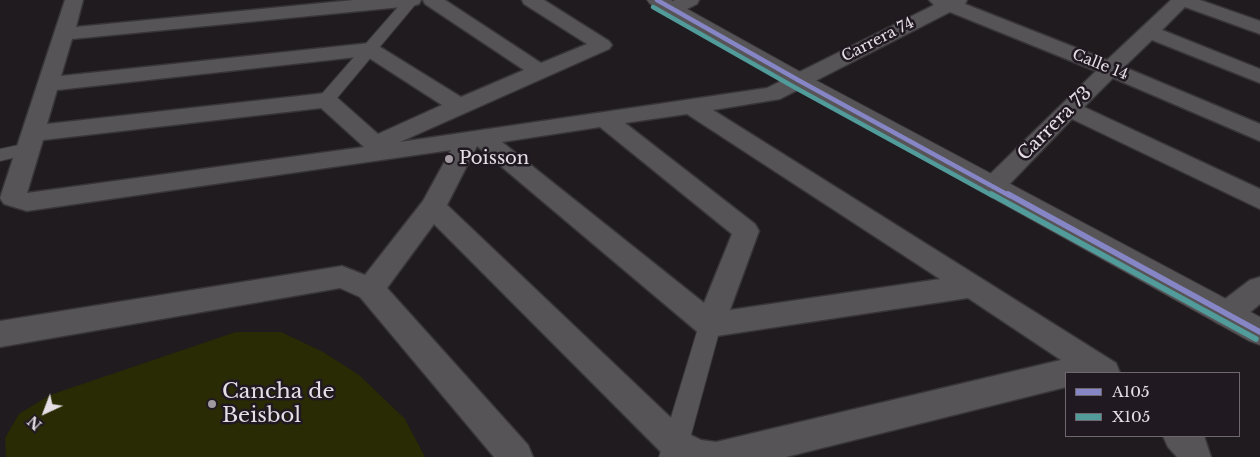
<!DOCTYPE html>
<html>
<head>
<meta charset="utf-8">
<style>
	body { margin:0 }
	#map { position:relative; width:1260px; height:457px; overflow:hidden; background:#1f1b1f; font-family:"Libre Baskerville",serif }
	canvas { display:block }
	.legend { position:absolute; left:1065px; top:372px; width:175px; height:65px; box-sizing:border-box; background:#211921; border:1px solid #6f686f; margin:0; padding:6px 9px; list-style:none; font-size:15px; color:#e5dfe5 }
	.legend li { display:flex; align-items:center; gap:10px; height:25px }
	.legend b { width:25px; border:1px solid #6f686f }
	.north { position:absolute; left:20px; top:387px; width:50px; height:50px; -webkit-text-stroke:4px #211921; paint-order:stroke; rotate:223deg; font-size:14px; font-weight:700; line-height:20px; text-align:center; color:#e5dfe5 }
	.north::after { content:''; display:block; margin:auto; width:18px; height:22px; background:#e5dfe5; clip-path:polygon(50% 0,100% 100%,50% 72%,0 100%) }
</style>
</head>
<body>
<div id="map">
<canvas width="1260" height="457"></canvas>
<ul class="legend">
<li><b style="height:6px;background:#8686c6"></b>A105</li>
<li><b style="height:6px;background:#519b9b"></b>X105</li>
</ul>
<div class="north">N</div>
</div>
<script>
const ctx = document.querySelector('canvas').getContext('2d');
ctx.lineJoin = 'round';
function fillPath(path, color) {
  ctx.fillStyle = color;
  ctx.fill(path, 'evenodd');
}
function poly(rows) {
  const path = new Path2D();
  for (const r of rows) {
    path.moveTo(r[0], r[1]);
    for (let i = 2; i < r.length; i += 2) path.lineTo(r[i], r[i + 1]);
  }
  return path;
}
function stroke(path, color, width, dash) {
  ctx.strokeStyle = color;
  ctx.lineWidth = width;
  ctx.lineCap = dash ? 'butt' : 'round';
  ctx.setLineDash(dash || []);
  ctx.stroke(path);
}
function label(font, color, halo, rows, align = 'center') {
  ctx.font = font + ' "Libre Baskerville",serif';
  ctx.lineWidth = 5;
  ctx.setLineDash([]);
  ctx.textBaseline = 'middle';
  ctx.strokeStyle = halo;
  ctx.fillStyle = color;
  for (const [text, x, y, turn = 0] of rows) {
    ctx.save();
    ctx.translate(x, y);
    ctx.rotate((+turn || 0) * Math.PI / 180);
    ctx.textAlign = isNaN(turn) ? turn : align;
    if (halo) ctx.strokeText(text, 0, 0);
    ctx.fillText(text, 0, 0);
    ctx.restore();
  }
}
fillPath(poly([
	[236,332,281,332,323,352,359,375,405,419,425,457,6,457,5,438,19,414,50,395]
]), '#292b04');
const pedestrian = poly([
	[404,0,419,0,332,104,326,105,320,104,318,100,320,96,404,0],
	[28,143,34,145,37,149,34,153,0,161,0,149,28,143],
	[710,316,718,318,721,325,685,457,659,457,699,325,702,318,710,316]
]);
const minor = poly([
	[65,0,83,0,76,27,354,0,421,0,419,4,412,6,72,39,61,76,370,43,377,45,461,97,524,70,425,4,423,0,445,0,541,63,587,44,524,4,522,0,544,0,609,41,612,45,609,49,400,142,767,88,934,5,929,0,967,0,965,4,1107,60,1171,0,1200,0,1260,21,1260,34,1185,7,1162,30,1260,69,1260,83,1152,40,1124,67,1260,124,1260,141,1113,78,1084,107,1260,189,1260,209,1072,119,1002,192,993,195,984,192,981,186,984,180,1096,71,950,12,780,99,713,110,1116,363,1120,373,1066,373,1066,387,786,457,666,457,434,224,387,288,528,445,533,457,494,457,360,297,340,288,0,347,0,321,342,266,365,275,423,201,451,150,27,211,4,204,0,198,65,0],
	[366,56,442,105,378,134,334,95,326,93,47,124,57,90,366,56],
	[321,108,364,147,27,193,43,140,321,108],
	[687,114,940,279,730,310,759,231,755,224,625,123,687,114],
	[600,127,732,234,704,303,502,142,600,127],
	[477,146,700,334,710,337,968,298,1061,360,716,442,701,440,687,433,447,205,477,146],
	[675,0,699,0,697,4,679,13,672,15,665,13,662,9,665,5,675,0],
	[1260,277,1260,304,1237,323,1227,326,1217,323,1212,314,1217,305,1250,280,1260,277],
	[1163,436,1204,436,1211,457,1177,457,1168,447,1163,436]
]);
const tertiary = poly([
	[647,0,671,0,806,75,1260,317,1260,345,1249,341,790,85,650,4,647,0]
]);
stroke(pedestrian, '#383538', 2);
stroke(minor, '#383538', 3);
stroke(tertiary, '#383538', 2);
fillPath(pedestrian, '#575458');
fillPath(minor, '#575458');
fillPath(tertiary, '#575458');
stroke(poly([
	[657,0,798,80,1010,196]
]), '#8686c6', 4.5);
stroke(poly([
	[1008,194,1260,332]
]), '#8686c6', 5.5);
stroke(poly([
	[653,7,794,87,993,196]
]), '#519b9b', 4.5);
stroke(poly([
	[991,194,1256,339]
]), '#519b9b', 5.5);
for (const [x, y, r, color] of [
	[449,159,5,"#a09aa0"],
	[212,404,5,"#a09aa0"]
]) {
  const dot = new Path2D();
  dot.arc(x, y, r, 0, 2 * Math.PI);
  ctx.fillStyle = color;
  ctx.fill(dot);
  stroke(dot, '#211921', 2);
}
label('15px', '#e5dfe5', '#211921', [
	["Carrera 74",878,40,-27],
	["Calle 14",1100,65,22]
]);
label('18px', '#e5dfe5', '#211921', [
	["Carrera 73",1055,124,-45]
]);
label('18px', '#e5dfe5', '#211921', [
	["Poisson",459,159]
], 'left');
label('21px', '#e5dfe5', '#211921', [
	["Cancha de",222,392],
	["Beisbol",222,416]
], 'left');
</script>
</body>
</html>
